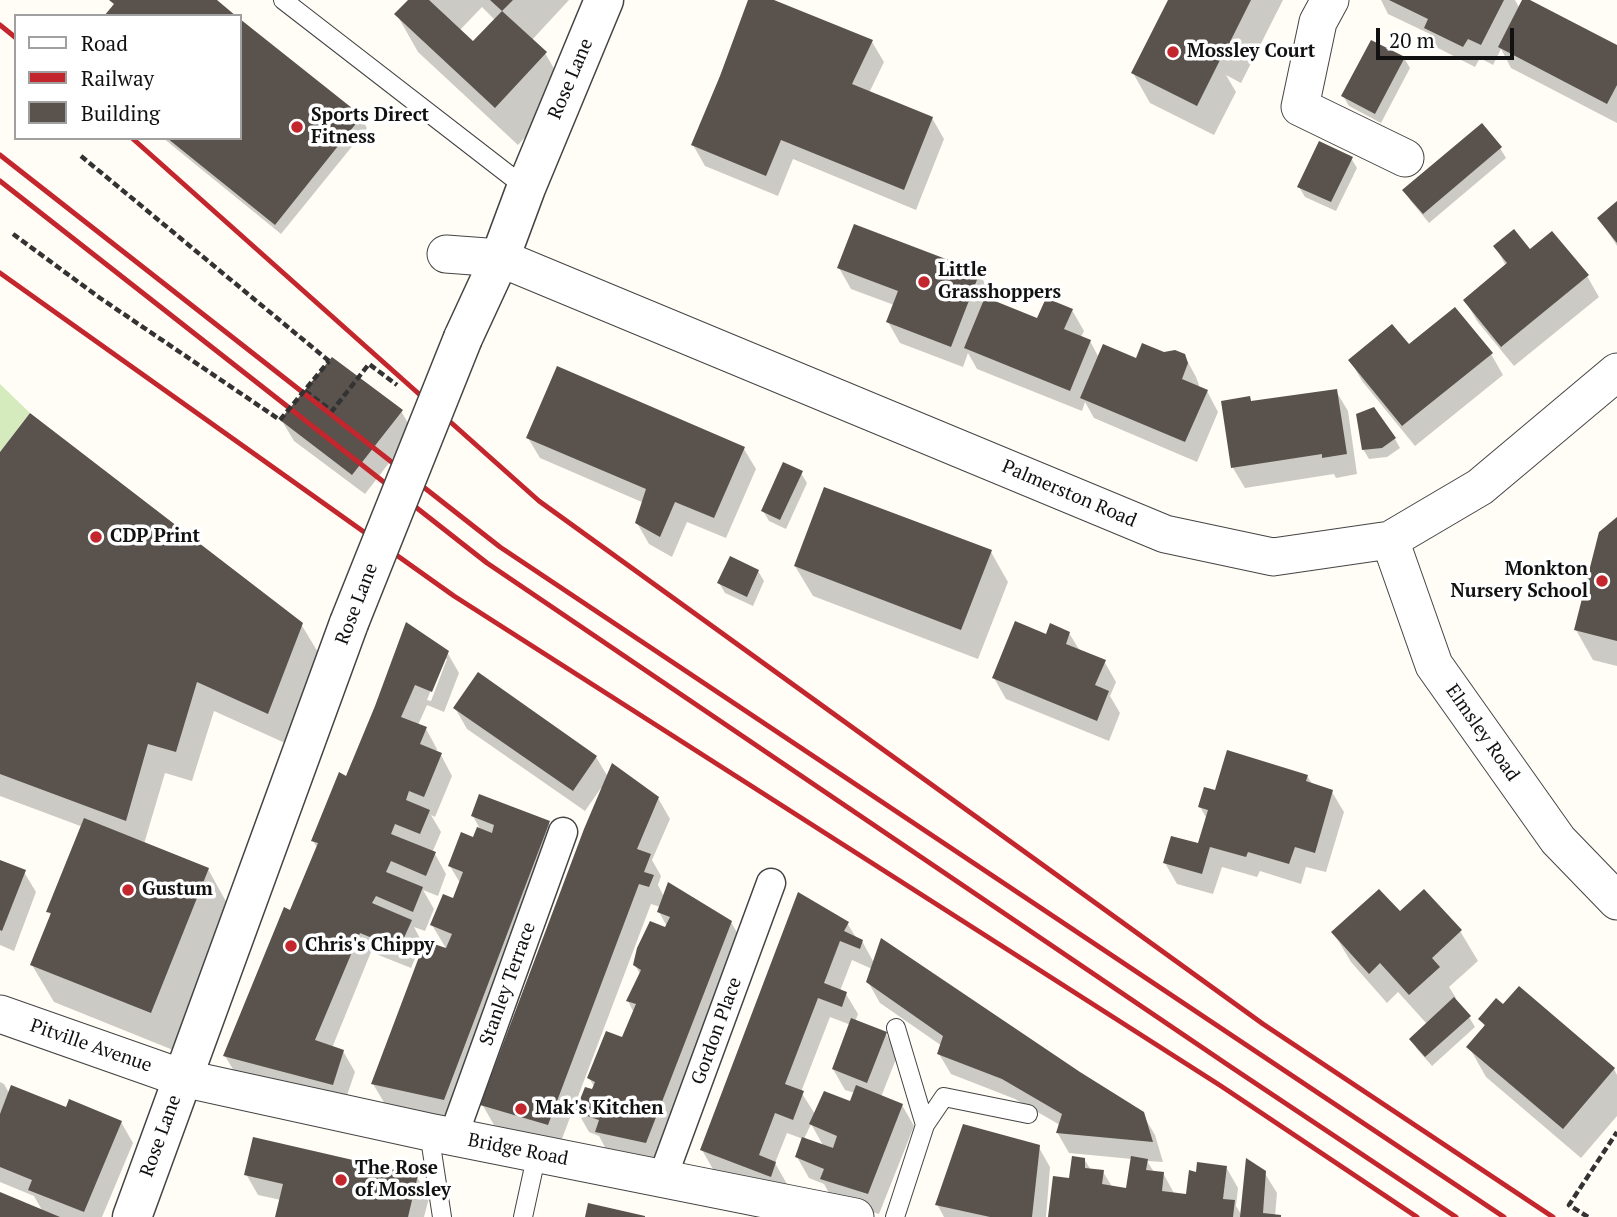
<!DOCTYPE html>
<html>
<head>
<meta charset="utf-8">
<style>
	body { margin:0 }
	#map { position:relative; width:1617px; height:1217px; overflow:hidden; background:#fffdf5; font-family:"PT Serif",serif }
	canvas { display:block }
	.legend { position:absolute; left:14px; top:14px; width:228px; height:126px; box-sizing:border-box; background:#fff; border:2px solid #a0a0a0; margin:0; padding:9px 12px; list-style:none; font-size:21px; color:#111 }
	.legend li { display:flex; align-items:center; gap:14px; height:35px }
	.legend b { width:35px; border:2px solid #a0a0a0 }
	.scale { position:absolute; left:1376px; top:28px; width:138px; height:32px; box-sizing:border-box; border:4px solid #111; border-top:0; padding-left:9px; font-size:21px; line-height:24px; white-space:nowrap; color:#111; -webkit-text-stroke:5px #fff; paint-order:stroke }
</style>
</head>
<body>
<div id="map">
<canvas width="1617" height="1217"></canvas>
<ul class="legend">
<li><b style="height:9px;background:#fff"></b>Road</li>
<li><b style="height:9px;background:#c4262e"></b>Railway</li>
<li><b style="height:19px;background:#5a524d"></b>Building</li>
</ul>
<div class="scale">20 m</div>
</div>
<script>
const ctx = document.querySelector('canvas').getContext('2d');
ctx.lineJoin = 'round';
function fillPath(path, color) {
  ctx.fillStyle = color;
  ctx.fill(path, 'evenodd');
}
function poly(rows) {
  const path = new Path2D();
  for (const r of rows) {
    path.moveTo(r[0], r[1]);
    for (let i = 2; i < r.length; i += 2) path.lineTo(r[i], r[i + 1]);
  }
  return path;
}
function stroke(path, color, width, dash) {
  ctx.strokeStyle = color;
  ctx.lineWidth = width;
  ctx.lineCap = dash ? 'butt' : 'round';
  ctx.setLineDash(dash || []);
  ctx.stroke(path);
}
function label(font, color, halo, rows, align = 'center') {
  ctx.font = font + ' "PT Serif",serif';
  ctx.lineWidth = 7;
  ctx.setLineDash([]);
  ctx.textBaseline = 'middle';
  ctx.strokeStyle = halo;
  ctx.fillStyle = color;
  for (const [text, x, y, turn = 0] of rows) {
    ctx.save();
    ctx.translate(x, y);
    ctx.rotate((+turn || 0) * Math.PI / 180);
    ctx.textAlign = isNaN(turn) ? turn : align;
    if (halo) ctx.strokeText(text, 0, 0);
    ctx.fillText(text, 0, 0);
    ctx.restore();
  }
}
fillPath(poly([
	[0,384,30,413,0,452]
]), '#d5ebbd');
fillPath(poly([
	[410,0,569,0,531,41,545,53,567,91,518,145,418,52,397,15],
	[482,7,496,21,474,44,459,31],
	[750,0,769,0,872,42,884,62,869,93,932,118,944,139,916,210,793,159,778,196,705,166,693,145],
	[1170,0,1283,0,1241,83,1226,75,1236,92,1214,135,1150,103,1133,73],
	[1381,0,1515,0,1520,9,1526,0,1617,47,1617,123,1511,68,1501,49,1493,65,1480,58,1475,67,1438,48,1430,34,1388,14],
	[240,21,361,118,367,128,281,234,163,138,240,138],
	[1404,58,1410,68,1381,123,1349,106,1343,96],
	[1500,148,1506,158,1429,223,1410,200,1405,190],
	[1351,158,1357,168,1336,211,1305,197,1299,187],
	[1617,204,1617,246,1599,218],
	[1495,246,1530,251,1587,276,1599,297,1514,366,1477,321,1465,300,1506,266],
	[839,268,979,273,991,294,989,299,1038,320,1072,310,1084,331,1081,337,1090,341,1099,358,1137,360,1164,354,1184,355,1196,377,1199,385,1198,388,1207,391,1218,412,1197,462,1094,418,1085,402,1082,411,977,369,968,353,963,367,900,343,888,322,894,305,851,289],
	[1491,354,1503,375,1415,446,1362,381,1350,360],
	[1336,391,1348,411,1357,474,1336,478,1334,474,1245,488,1233,468,1250,398,1252,403],
	[401,411,413,432,365,494,294,441,282,421],
	[528,438,744,449,756,469,726,538,687,522,672,557,649,544,637,523,644,503,540,458],
	[1395,439,1400,448,1387,457,1369,459,1363,449],
	[0,455,301,624,319,654,285,743,214,711,192,781,165,773,144,844,208,869,229,907,173,1050,54,1002,32,965,51,916,48,911,83,827,0,796],
	[801,473,807,483,786,529,769,521,763,511],
	[1617,520,1617,666,1593,660,1576,630],
	[991,552,1008,582,978,659,813,596,795,566],
	[758,571,764,581,753,606,725,593,719,583],
	[1069,633,1080,651,1104,661,1116,682,1110,696,1120,713,1109,741,1006,699,994,678,1047,637],
	[447,652,459,673,444,712,427,705,418,725,426,729,437,749,436,753,441,755,452,776,435,817,431,815,441,832,432,853,435,854,446,874,438,896,423,890,434,909,425,931,414,927,422,942,411,968,371,952,332,1048,343,1051,355,1072,344,1104,237,1076,225,1056,291,912,318,849,313,841,347,778,377,706],
	[443,659,447,659,431,701,427,700],
	[455,708,596,757,608,777,658,798,670,819,652,860,661,876,658,885,664,897,731,922,743,943,658,1163,608,1153,599,1136,589,1132,577,1111,595,1088,589,1078,623,1040,634,1013,628,1001,640,974,635,965,669,930,659,912,660,907,651,904,560,1144,494,1125,482,1104,603,789,601,788,585,811,467,729],
	[1307,776,1313,785,1332,792,1344,812,1326,872,1306,867,1301,884,1260,871,1257,877,1222,867,1213,894,1177,884,1165,863,1199,845,1207,819,1200,807,1216,793],
	[473,816,548,823,560,843,456,1120,385,1104,373,1084,447,950,432,925,453,900,460,883,450,866,481,831],
	[0,862,24,872,36,892,14,951,0,945],
	[1400,914,1460,931,1478,961,1449,987,1456,998,1454,1000,1469,1017,1475,1027,1432,1066,1417,1049,1411,1039,1427,1024,1398,992,1387,1003,1351,962,1333,932],
	[847,923,857,939,862,941,874,963,1142,1113,1155,1135,1163,1162,1147,1161,1154,1172,1163,1173,1175,1195,1187,1196,1197,1174,1226,1167,1238,1188,1236,1206,1242,1216,1264,1172,1277,1193,1275,1216,1279,1217,1049,1217,1084,1159,1091,1170,1103,1172,1113,1188,1128,1190,1132,1159,1069,1153,1057,1132,1060,1125,1015,1099,951,1074,939,1054,942,1046,880,1003,868,982,872,969,852,960,840,991,846,994,858,1014,855,1022,886,1034,898,1054,881,1097,902,1105,914,1126,879,1214,833,1200,824,1184,809,1178,797,1157,803,1139,787,1133,775,1163,787,1184,782,1197,714,1171,702,1150],
	[830,1017,851,1025,833,1069,845,1090,855,1093,851,1103,815,1114,801,1092],
	[811,1124,815,1131,824,1147,804,1139],
	[1481,1020,1614,1069,1617,1075,1617,1116,1581,1158,1486,1077,1469,1047,1485,1027],
	[0,1082,4,1084,9,1093,121,1122,133,1143,102,1217,0,1217,0,1194,43,1212,34,1196,0,1182],
	[1038,1146,1050,1167,1046,1217,944,1217,937,1204],
	[246,1174,417,1177,429,1198,424,1217,277,1217,281,1200,258,1195]
]), '#0003');
fillPath(poly([
	[109,0,217,0,236,16,104,16,114,4],
	[408,0,429,0,473,41,502,11,490,0,513,0,502,11,547,52,495,108,394,14],
	[748,0,774,0,873,40,852,84,933,117,904,190,781,140,766,176,691,145,720,76],
	[1168,0,1251,0,1224,54,1205,44,1201,51,1220,60,1197,106,1131,73],
	[1389,0,1504,0,1481,45,1468,39,1463,47,1424,28,1428,19],
	[1522,0,1530,0,1617,45,1617,85,1607,104,1498,47],
	[240,19,362,116,275,225,167,138,240,138],
	[1371,40,1405,57,1375,114,1341,96],
	[1482,123,1502,147,1423,214,1402,190],
	[1319,141,1353,157,1331,202,1297,187],
	[1617,201,1617,243,1597,218],
	[854,224,980,272,951,347,886,322,898,291,837,268],
	[1514,229,1530,249,1552,231,1589,275,1501,347,1463,300,1507,263,1493,246],
	[985,297,1037,318,1046,298,1073,309,1064,329,1091,340,1070,391,964,348],
	[1455,307,1493,353,1402,426,1348,360,1392,324,1409,344],
	[1142,343,1164,352,1175,350,1185,354,1188,363,1182,379,1208,390,1185,442,1080,398,1103,344,1136,358],
	[332,357,403,410,352,475,280,420],
	[557,366,745,447,714,518,675,502,660,537,635,523,646,489,526,438],
	[1337,389,1347,454,1322,458,1322,454,1231,468,1221,401,1250,396,1251,401],
	[1374,407,1396,438,1382,448,1362,450,1356,414],
	[30,413,303,623,268,714,197,682,176,752,148,744,126,821,0,774,0,452],
	[783,462,803,471,780,520,761,511],
	[824,487,992,550,961,630,794,566],
	[1617,517,1617,641,1574,630,1599,532],
	[730,556,759,570,747,597,717,583],
	[1015,621,1046,634,1050,623,1070,632,1066,644,1106,660,1095,685,1109,691,1097,721,992,678],
	[406,622,449,651,432,692,415,685,401,717,427,727,420,744,442,753,424,797,409,791,406,800,430,810,420,834,395,824,391,834,436,852,426,876,391,861,386,872,423,887,413,912,376,896,372,903,412,920,399,949,360,933,315,1040,344,1050,333,1085,223,1056,284,907,290,910,318,843,311,841,339,772,346,776,375,706],
	[478,672,597,756,573,791,453,708],
	[1227,750,1308,775,1306,781,1333,790,1315,853,1295,847,1289,864,1248,852,1246,857,1210,847,1202,874,1163,863,1171,836,1198,843,1208,810,1198,807,1204,787,1215,790],
	[612,763,659,797,637,849,651,854,644,872,654,875,649,887,639,884,548,1125,480,1105,584,829],
	[479,794,550,821,444,1100,371,1084,425,941,446,948,452,934,430,925,443,894,453,898,463,872,448,866,461,832,473,837,477,827,492,833,494,825,471,816],
	[84,818,209,868,151,1013,30,965,51,913,46,912],
	[0,860,26,870,2,931,0,930],
	[668,882,732,921,646,1143,595,1132,599,1120,575,1112,585,1087,592,1089,595,1082,587,1078,606,1031,622,1037,636,1004,626,1001,641,970,633,965,637,948,650,921,665,927,670,917,657,912],
	[1379,889,1400,911,1424,889,1462,930,1432,958,1440,967,1409,995,1380,963,1369,974,1331,932],
	[798,892,849,922,844,931,863,940,860,949,840,941,824,983,847,992,842,1007,818,998,785,1084,804,1091,793,1120,775,1113,759,1155,776,1162,771,1177,700,1150],
	[881,938,1080,1072,1144,1112,1153,1142,1056,1133,1062,1114,1002,1079,937,1054,943,1036,866,982],
	[1519,986,1615,1068,1563,1129,1466,1047,1485,1025,1478,1019,1496,998,1503,1004],
	[1454,997,1471,1016,1425,1057,1409,1039],
	[851,1018,887,1032,867,1083,832,1069],
	[11,1085,66,1107,69,1099,122,1121,84,1212,28,1190,32,1180,0,1167,0,1114],
	[856,1085,903,1104,868,1194,820,1179,824,1169,795,1157,802,1137,833,1148,837,1136,809,1124,824,1091,850,1101],
	[963,1124,1040,1145,1032,1217,990,1217,935,1205],
	[253,1137,418,1175,408,1217,275,1217,283,1184,244,1175],
	[1072,1156,1085,1158,1085,1168,1104,1170,1102,1184,1126,1188,1131,1156,1148,1159,1146,1170,1164,1172,1162,1191,1186,1194,1189,1170,1196,1172,1197,1162,1227,1166,1223,1199,1235,1200,1233,1217,1048,1217,1053,1176,1069,1178],
	[1246,1158,1266,1171,1263,1213,1281,1215,1281,1217,1240,1217],
	[0,1192,60,1217,0,1217],
	[588,1203,645,1216,645,1217,585,1217]
]), '#5a524d');
const service = poly([
	[283,0,526,188],
	[925,1125,944,1097,1028,1114],
	[429,1132,442,1217],
	[523,1217,537,1153],
	[895,1217,925,1125,896,1028]
]);
const pedestrian = poly([
	[453,1137,563,832],
	[662,1179,771,883]
]);
const minor = poly([
	[1330,0,1318,22,1300,107,1405,158],
	[446,254,500,258,1165,534,1273,557,1390,540,1480,487,1617,372],
	[1390,540,1434,665,1558,840,1617,901],
	[0,1014,182,1078,429,1132,855,1217]
]);
const tertiary = poly([
	[463,338,500,258,526,188,604,0],
	[132,1217,349,623]
]);
stroke(service, '#444', 20);
stroke(pedestrian, '#444', 31);
stroke(minor, '#444', 39);
stroke(tertiary, '#444', 41);
stroke(poly([
	[81,156,329,361],
	[13,234,100,298,280,420],
	[305,391,332,411,369,364,397,385],
	[1588,1217,1569,1205,1617,1132]
]), '#333', 4.5, [7, 3.5]);
stroke(service, '#fff', 18);
stroke(pedestrian, '#fff', 28);
stroke(minor, '#fff', 37);
stroke(tertiary, '#fff', 38);
stroke(poly([
	[0,25,16,38],
	[132,138,539,501,1263,1024,1553,1217],
	[0,155,500,547,1504,1217],
	[0,181,487,563,1231,1067,1456,1217],
	[0,273,454,596,1221,1086,1417,1217]
]), '#c4262e', 5);
const tertiaryBridge = poly([
	[349,623,463,338]
]);
stroke(tertiaryBridge, '#444', 41, []);
stroke(poly([
	[280,420,329,361]
]), '#333', 4.5, [7, 3.5]);
stroke(tertiaryBridge, '#fff', 38);
for (const [x, y, r, color] of [
	[1173,52,7,"#c4262e"],
	[297,127,7,"#c4262e"],
	[924,282,7,"#c4262e"],
	[96,537,7,"#c4262e"],
	[1602,581,7,"#c4262e"],
	[128,890,7,"#c4262e"],
	[291,946,7,"#c4262e"],
	[521,1109,7,"#c4262e"],
	[341,1180,7,"#c4262e"]
]) {
  const dot = new Path2D();
  dot.arc(x, y, r, 0, 2 * Math.PI);
  ctx.fillStyle = color;
  ctx.fill(dot);
  stroke(dot, '#fff', 2.5);
}
label('bold 19px', '#111', '#fff', [
	["Mossley Court",1187,52],
	["Sports Direct",311,116],
	["Fitness",311,138],
	["Little",938,271],
	["Grasshoppers",938,293],
	["CDP Print",110,537],
	["Monkton",1588,570,"right"],
	["Nursery School",1588,592,"right"],
	["Gustum",142,890],
	["Chris's Chippy",305,946],
	["Mak's Kitchen",535,1109],
	["The Rose",355,1169],
	["of Mossley",355,1191]
], 'left');
label('19px', '#111', '#fff', [
	["Rose Lane",571,79,-67],
	["Palmerston Road",1069,494,23],
	["Rose Lane",357,604,-69],
	["Elmsley Road",1482,733,55],
	["Stanley Terrace",508,984,-70],
	["Gordon Place",717,1031,-70],
	["Pitville Avenue",91,1046,19],
	["Rose Lane",161,1136,-70],
	["Bridge Road",518,1150,11]
]);
</script>
</body>
</html>
